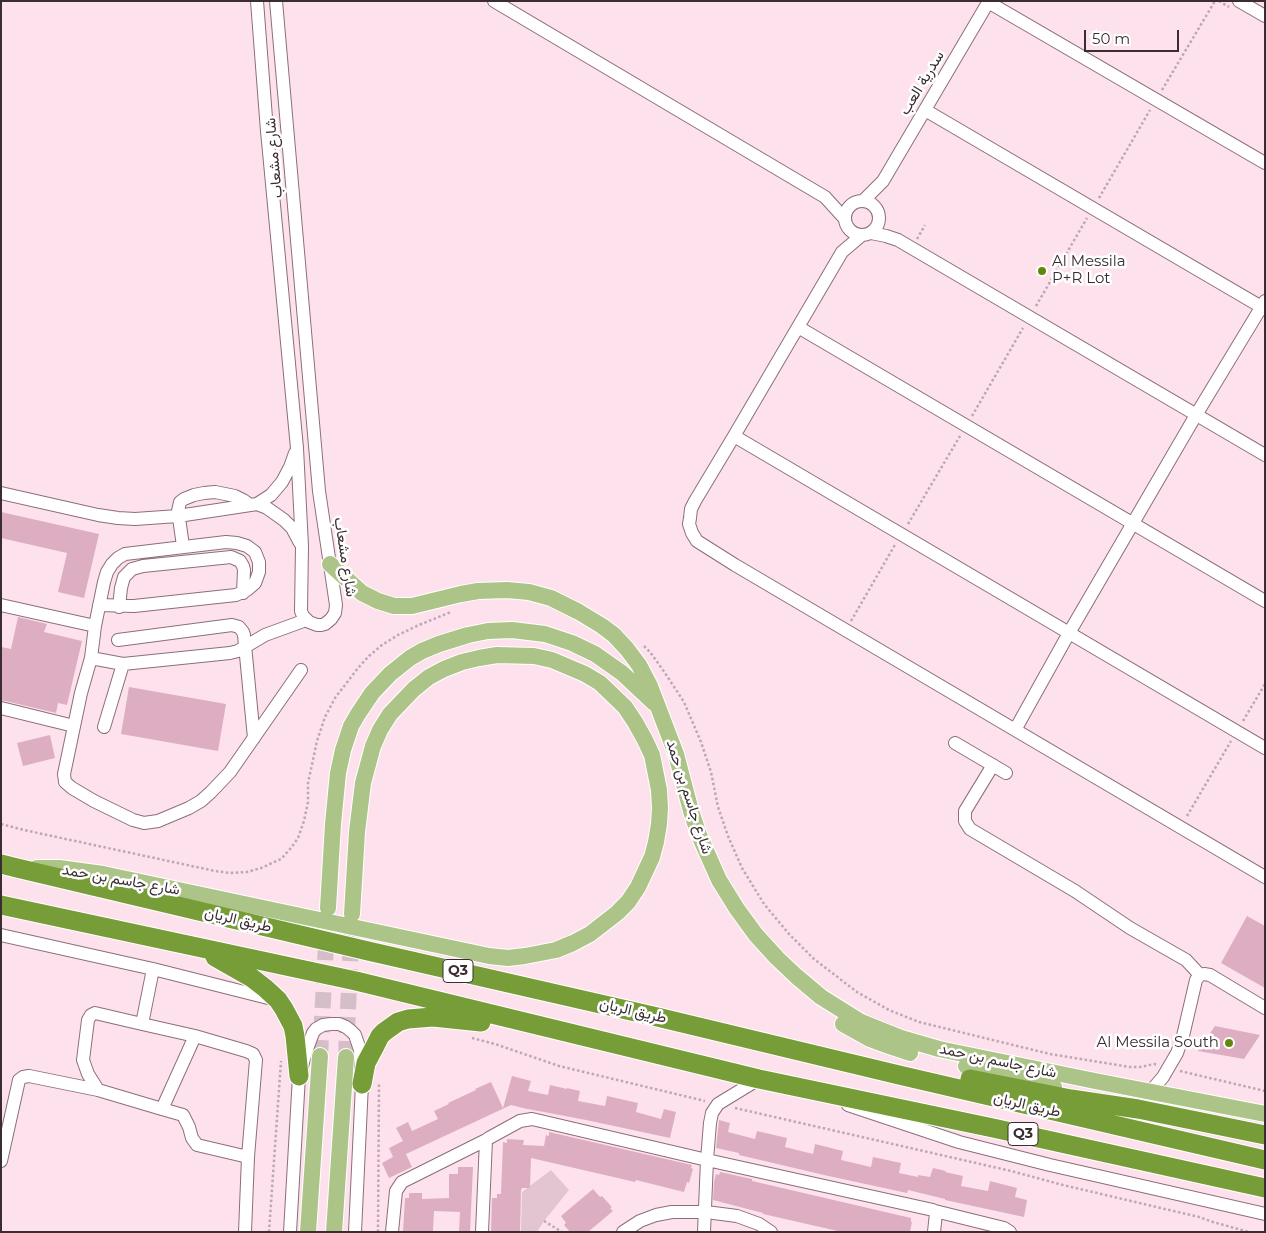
<!DOCTYPE html>
<html>
<head>
<meta charset="utf-8">
<style>
	body { margin:0 }
	#map { position:relative; width:1266px; height:1233px; overflow:hidden; background:#fde2ed; font-family:Montserrat,sans-serif }
	canvas { display:block }
	.frame { position:absolute; inset:0; border:2px solid #392d32; pointer-events:none }
	.scale { position:absolute; left:1084px; top:30px; width:95px; height:22px; box-sizing:border-box; border:2px solid #392d32; border-top:0; padding-left:6px; font-size:15px; line-height:18px; white-space:nowrap; color:#392d32; -webkit-text-stroke:4px #fff; paint-order:stroke }
</style>
</head>
<body>
<div id="map">
<canvas width="1266" height="1233"></canvas>
<div class="frame"></div>
<div class="scale">50 m</div>
</div>
<script>
const ctx = document.querySelector('canvas').getContext('2d');
ctx.lineJoin = 'round';
function fillPath(path, color) {
  ctx.fillStyle = color;
  ctx.fill(path, 'evenodd');
}
function poly(rows) {
  const path = new Path2D();
  for (const r of rows) {
    if (r.length === 3) {
      path.moveTo(r[0] + r[2], r[1]);
      path.arc(r[0], r[1], r[2], 0, 2 * Math.PI);
      continue;
    }
    path.moveTo(r[0], r[1]);
    for (let i = 2; i < r.length; i += 2) path.lineTo(r[i], r[i + 1]);
  }
  return path;
}
function stroke(path, color, width, dash) {
  ctx.strokeStyle = color;
  ctx.lineWidth = width;
  ctx.lineCap = dash ? 'butt' : 'round';
  ctx.setLineDash(dash || []);
  ctx.stroke(path);
}
function label(font, color, halo, rows, align = 'center') {
  ctx.font = font + ' Montserrat,Vazirmatn,sans-serif';
  ctx.lineWidth = 5;
  ctx.setLineDash([]);
  ctx.textBaseline = 'middle';
  ctx.strokeStyle = halo;
  ctx.fillStyle = color;
  for (const [text, x, y, turn = 0] of rows) {
    ctx.save();
    ctx.translate(x, y);
    ctx.rotate((+turn || 0) * Math.PI / 180);
    ctx.textAlign = isNaN(turn) ? turn : align;
    if (halo) ctx.strokeText(text, 0, 0);
    ctx.fillText(text, 0, 0);
    ctx.restore();
  }
}
fillPath(poly([
	[551,1170,569,1190,544,1221,537,1232,521,1232,522,1192]
]), '#e3c4d1');
fillPath(poly([
	[1,512,99,534,84,598,58,592,67,553,1,538],
	[18,617,47,624,44,632,82,641,67,705,58,703,56,713,1,700,1,647,11,649],
	[129,687,226,704,218,751,121,734],
	[50,735,55,758,23,766,17,743],
	[1247,916,1265,926,1265,988,1221,963],
	[1215,1026,1260,1035,1244,1059,1198,1051],
	[512,1076,531,1081,528,1091,548,1095,550,1085,567,1089,567,1088,580,1091,578,1101,605,1106,607,1096,638,1103,636,1112,661,1119,664,1109,676,1112,670,1138,586,1120,528,1109,527,1109,511,1105,406,1154,412,1167,389,1178,382,1163,393,1157,389,1148,403,1141,396,1128,408,1122,412,1131,438,1119,434,1111,449,1104,448,1103,476,1090,475,1089,491,1082,503,1108],
	[719,1120,730,1123,728,1132,755,1139,757,1131,787,1138,785,1147,813,1154,815,1144,843,1151,841,1160,871,1167,873,1157,901,1163,899,1173,918,1177,918,1175,930,1177,933,1168,946,1171,945,1172,963,1176,961,1186,988,1191,990,1181,1017,1188,1015,1197,1027,1200,1024,1217,945,1200,945,1199,908,1190,907,1193,824,1175,739,1155,739,1153,716,1148],
	[549,1132,692,1165,691,1168,693,1169,689,1183,687,1182,684,1192,636,1180,635,1182,531,1158,530,1188,522,1188,521,1190,520,1232,491,1232,492,1198,497,1198,497,1194,501,1194,503,1142,507,1143,507,1139,524,1140,523,1145,544,1146,546,1135,549,1136],
	[458,1167,473,1167,470,1232,459,1232,460,1212,434,1211,433,1231,403,1232,405,1198,409,1198,409,1193,422,1193,422,1199,449,1198,449,1174,458,1174],
	[720,1172,752,1179,752,1181,911,1218,911,1222,912,1222,910,1232,842,1232,763,1214,763,1213,713,1200,714,1182,716,1174,719,1175],
	[593,1189,600,1197,602,1196,612,1207,610,1208,613,1211,588,1232,570,1232,564,1225,566,1223,561,1216]
]), '#ddaec1');
stroke(poly([
	[320,1056,328,908],
	[346,1057,352,914]
]), '#d6bec8', 16, [16, 8]);
const minor = poly([
	[257,1,267,131,297,448,302,546,301,611,303,616,309,622,317,625,321,625,325,624,331,619,335,613,336,605,319,491,276,1],
	[494,1,825,197,845,219],
	[1239,1,1265,16],
	[988,2,1265,163],
	[925,110,1265,309],
	[863,201,883,181,989,1],
	[862,218,17],
	[871,233,886,236,898,240,1265,455],
	[862,235,842,252,734,436,695,501,691,509,690,518,689,524,692,533,697,541,735,565,1265,877],
	[798,327,1265,601],
	[734,436,1265,748],
	[1,493,98,515,118,518,135,519,178,516,257,504,271,495,282,482,290,467,295,453],
	[257,504,267,508,284,520,292,528,300,543],
	[183,546,178,511,180,502,184,499,194,495,204,493,215,492,235,496,243,500,250,505],
	[1,605,95,626],
	[99,605,134,606,236,595,247,590,255,583,259,572,259,562,255,552,247,546,237,543,226,542,125,554,118,558,112,564,107,572,104,582,95,626,91,658,81,693,64,774,65,782,72,788,94,801,133,820,144,823,158,821,189,808,201,801,211,792,230,772,301,670],
	[119,607,121,588,124,577,132,569,143,566,231,557,240,561,243,566,244,570,243,593],
	[118,640,232,625,239,627,243,632,244,635,254,738],
	[91,658,123,664,230,653,238,651,265,635,306,620],
	[1,708,74,726],
	[104,727,123,664],
	[1015,730,1069,633,1196,415,1265,301],
	[955,743,1006,773],
	[993,765,965,811,965,821,970,829,1075,891,1130,928,1186,960,1200,975],
	[1,935,153,969,276,1000],
	[153,969,142,1024,195,1036,246,1051,253,1054,256,1060,248,1157,245,1232],
	[142,1024,95,1013,91,1015,88,1020,83,1060,88,1074,98,1090,162,1109],
	[195,1036,162,1109,183,1115,189,1127,192,1138,197,1145,248,1157],
	[1151,1091,1163,1077,1177,1053,1183,1036,1196,980,1200,975,1204,974,1210,975,1265,1008],
	[848,1105,959,1142,1050,1165,1265,1214],
	[1,1161,19,1080,23,1077,29,1076,98,1090],
	[935,1211,1004,1228,1010,1232],
	[290,1232,299,1076,306,1052,313,1033,316,1029,323,1025,331,1024,339,1024,346,1027,351,1031,355,1035,360,1050,362,1084,355,1232],
	[392,1232,396,1191,402,1182,486,1140],
	[482,1232,486,1140,489,1138,520,1121,532,1119,707,1160,933,1210,936,1213,934,1232],
	[623,1232,640,1221,656,1215,672,1212,706,1212,737,1216,759,1224,771,1232],
	[704,1232,707,1160,710,1123,712,1113,718,1104,759,1079]
]);
const major = poly([
	[330,564,362,593,378,601,394,606,412,606,461,594,478,591,507,590,529,592,551,598,579,612,602,626,614,635,627,649,639,665,650,686,676,754,691,811,699,835,719,880,737,909,756,935,777,958,796,976,821,997,861,1022,901,1038,939,1049,1095,1081,1265,1114],
	[37,868,59,868,103,874,489,956,508,958,525,956,556,950,573,943,590,934,617,913,628,902,638,887,652,857,656,842,659,824,660,808,659,790,652,755,645,740,635,722,625,707,600,683,585,674,552,660,534,656,497,655,479,658,462,662,444,669,429,677,414,689,390,714,380,730,373,746,363,783,357,832,352,914],
	[328,908,333,824,338,773,343,750,351,726,358,714,372,693,390,674,410,658,422,651,439,644,468,635,488,631,512,630,545,634,572,643,595,654,622,673,654,703],
	[843,1024,870,1039,889,1046,910,1053],
	[966,1066,1054,1087],
	[308,1232,320,1056],
	[334,1232,346,1057]
]);
const highway = poly([
	[1,864,17,868,368,951,653,1016,899,1075,1265,1160],
	[1,905,356,981,759,1079,993,1128,1265,1188],
	[215,957,252,978,265,988,278,1000,284,1009,293,1026,295,1036,299,1076],
	[970,1079,1071,1099,1138,1109,1265,1135],
	[362,1084,366,1063,374,1048,380,1036,384,1032,398,1022,408,1019,433,1017,481,1022]
]);
stroke(minor, '#8c6e7a', 14);
stroke(major, '#fff', 18);
stroke(highway, '#fff', 21);
stroke(poly([
	[1219,1,1229,7],
	[1162,90,1215,1],
	[1099,198,1150,110],
	[917,239,925,225],
	[1036,306,1087,218],
	[972,416,1023,328],
	[908,524,960,436],
	[851,621,896,543],
	[644,646,650,652,663,670,684,702,701,742,711,772,718,807,728,836,742,868,764,904,789,934,814,959,857,992,889,1010,919,1022,1050,1054,1130,1067,1140,1067,1154,1064,1158,1065],
	[1243,721,1265,684],
	[1187,816,1231,741],
	[1,824,24,830,215,871,230,873,247,872,261,868,281,859,291,848,298,838,304,821,308,802,308,783,317,741,325,717,335,698,358,668,369,656,382,645,398,635,419,625,451,612],
	[472,1038,495,1044,559,1066,705,1101],
	[1180,1071,1265,1091],
	[735,1108,1011,1171,1063,1185,1199,1217,1213,1222,1249,1232],
	[544,1221,562,1232],
	[269,1232,281,1061],
	[378,1232,379,1083]
]), '#bda7b0', 2.5, [2.5, 2.5]);
stroke(minor, '#fff', 12);
stroke(major, '#adc488', 16);
stroke(highway, '#779d38', 19);
for (const [x, y, r, color] of [
	[1042,271,5,"#61870f"],
	[1229,1043,5,"#61870f"]
]) {
  const dot = new Path2D();
  dot.arc(x, y, r, 0, 2 * Math.PI);
  ctx.fillStyle = color;
  ctx.fill(dot);
  stroke(dot, '#fff', 2);
}
for (const [x, y, w] of [
	[458,971,30],
	[1023,1134,30]
]) {
  const box = new Path2D();
  box.roundRect(x - w / 2, y - 11.5, w, 23, 4);
  ctx.fillStyle = '#fff';
  ctx.fill(box);
  stroke(box, '#392d32', 1);
}
label('bold 14px', '#392d32', null, [
	["Q3",458,971],
	["Q3",1023,1134]
]);
label('15px', '#392d32', '#fff', [
	["سدرية العب",922,83,-59],
	["شارع مشعاب",274,158,-95],
	["شارع مشعاب",345,557,81],
	["شارع جاسم بن حمد",689,797,72],
	["شارع جاسم بن حمد",121,880,10],
	["طريق الريان",238,920,13],
	["طريق الريان",633,1011,13],
	["شارع جاسم بن حمد",998,1061,12],
	["طريق الريان",1027,1105,13]
]);
label('15px', '#392d32', '#fff', [
	["Al Messila",1052,262],
	["P+R Lot",1052,279],
	["Al Messila South",1219,1043,"right"]
], 'left');
</script>
</body>
</html>
